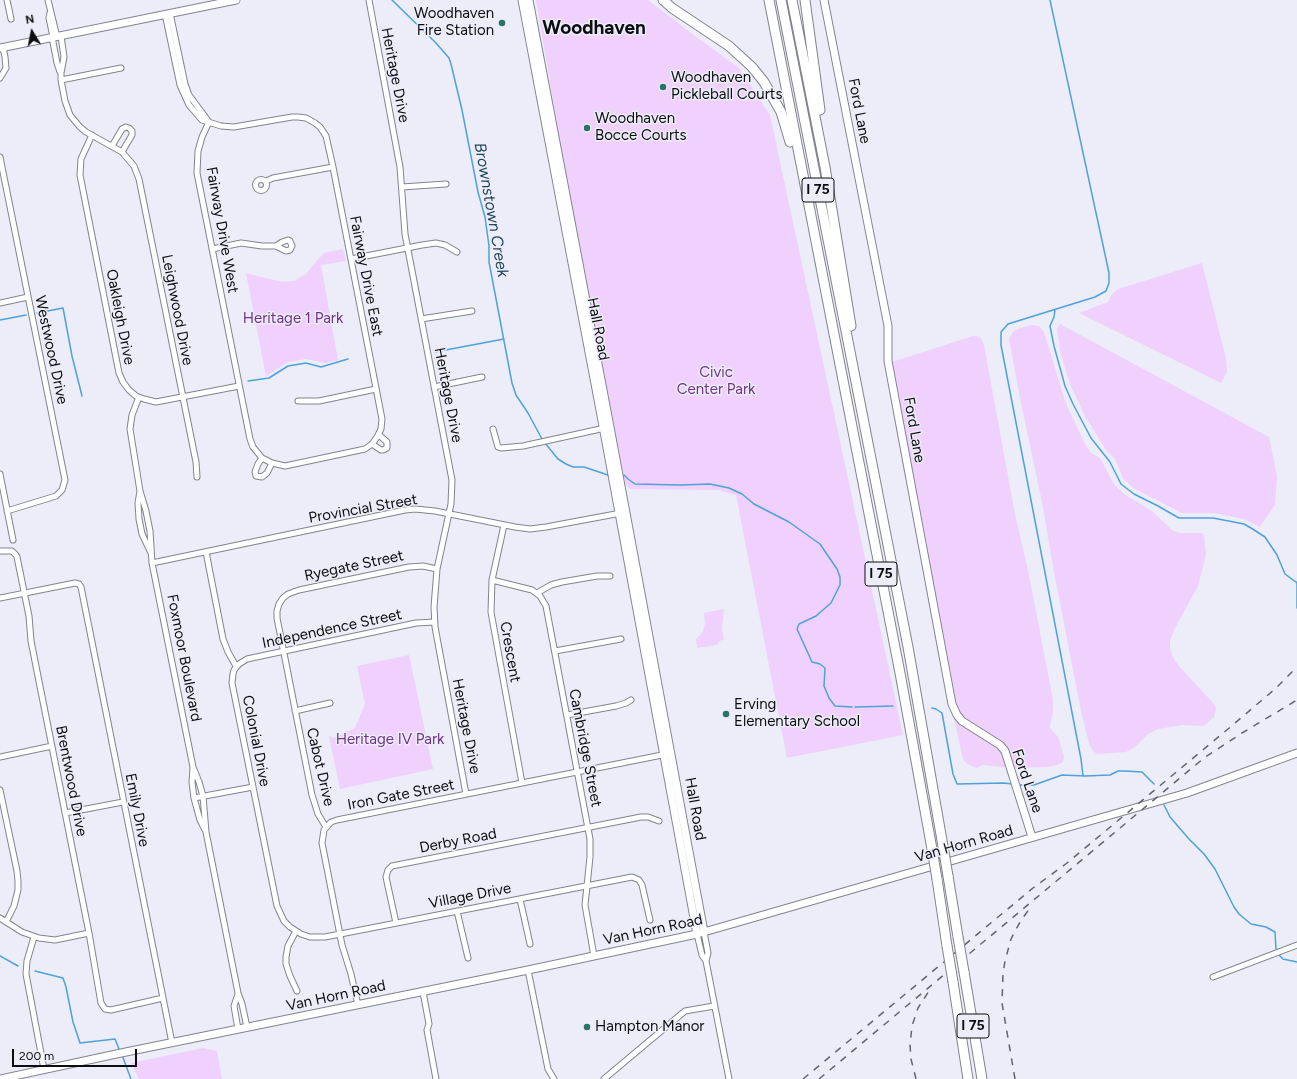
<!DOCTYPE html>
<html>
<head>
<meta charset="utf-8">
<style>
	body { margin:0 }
	#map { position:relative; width:1297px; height:1079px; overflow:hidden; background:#ecedf8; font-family:Figtree,sans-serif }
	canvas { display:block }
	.north { position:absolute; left:12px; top:12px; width:40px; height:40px; -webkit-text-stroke:3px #ecedf8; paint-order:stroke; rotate:350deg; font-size:11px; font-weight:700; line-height:16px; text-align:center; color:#0d0d11 }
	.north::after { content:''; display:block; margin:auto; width:14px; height:18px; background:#0d0d11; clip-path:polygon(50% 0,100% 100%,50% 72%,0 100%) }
	.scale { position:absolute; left:12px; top:1049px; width:125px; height:18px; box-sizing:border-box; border:2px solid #0d0d11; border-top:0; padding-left:5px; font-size:12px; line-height:14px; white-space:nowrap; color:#0d0d11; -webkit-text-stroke:3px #ecedf8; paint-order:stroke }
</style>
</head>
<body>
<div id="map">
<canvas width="1297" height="1079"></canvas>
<div class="north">N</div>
<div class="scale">200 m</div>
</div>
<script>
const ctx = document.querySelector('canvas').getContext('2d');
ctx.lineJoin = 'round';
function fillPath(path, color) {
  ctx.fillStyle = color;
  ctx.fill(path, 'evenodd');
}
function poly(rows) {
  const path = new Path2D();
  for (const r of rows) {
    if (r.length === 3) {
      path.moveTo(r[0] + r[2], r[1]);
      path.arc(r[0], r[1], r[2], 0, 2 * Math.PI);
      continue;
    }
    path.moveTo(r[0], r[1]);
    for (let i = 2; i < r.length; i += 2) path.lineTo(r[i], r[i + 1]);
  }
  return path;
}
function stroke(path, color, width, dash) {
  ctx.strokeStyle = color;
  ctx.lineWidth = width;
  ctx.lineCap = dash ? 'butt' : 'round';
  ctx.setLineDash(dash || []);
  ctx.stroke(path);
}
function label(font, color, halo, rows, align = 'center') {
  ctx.font = font + ' Figtree,sans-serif';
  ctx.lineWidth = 3;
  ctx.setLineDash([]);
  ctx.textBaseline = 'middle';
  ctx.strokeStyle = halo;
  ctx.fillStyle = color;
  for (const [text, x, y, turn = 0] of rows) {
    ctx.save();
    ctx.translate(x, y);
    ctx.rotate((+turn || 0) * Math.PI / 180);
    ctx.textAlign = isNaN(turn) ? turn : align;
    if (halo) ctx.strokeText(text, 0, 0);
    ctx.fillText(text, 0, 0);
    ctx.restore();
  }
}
fillPath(poly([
	[536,0,648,0,691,33,739,68,770,115,903,735,787,758,736,495,718,490,630,489,625,484,567,183],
	[343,249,346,261,321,265,338,360,325,363,306,359,288,362,266,376,246,273,282,282,294,281,306,274,313,265,324,253],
	[1202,263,1226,358,1227,372,1221,383,1079,313,1108,302,1112,294,1118,289],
	[1060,324,1269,437,1277,476,1275,505,1260,527,1244,519,1214,513,1182,513,1133,488,1123,478,1115,459,1106,450,1085,416,1070,384,1061,355,1057,328],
	[1032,325,1039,326,1044,332,1066,404,1085,444,1091,453,1100,458,1114,484,1124,494,1152,511,1173,531,1180,533,1202,533,1204,536,1206,555,1198,586,1174,630,1170,641,1170,649,1173,657,1178,665,1215,705,1216,709,1214,717,1204,726,1182,725,1158,729,1148,734,1135,747,1126,752,1097,754,1093,751,1089,743,1081,711,1054,572,1042,502,1020,398,1009,339,1013,332,1017,329],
	[973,336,977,336,981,338,984,345,1014,509,1029,575,1053,700,1053,712,1050,725,1050,728,1058,737,1064,756,1063,762,1057,765,1048,767,1014,768,982,765,977,768,967,764,963,759,943,671,940,665,941,660,938,654,911,510,908,487,904,473,886,373,887,367,892,362],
	[724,609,722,628,724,639,720,641,717,645,697,648,696,639,702,633,705,624,704,613],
	[409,655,433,769,340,789,329,736,334,738,355,728,365,704,357,666],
	[203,1048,217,1051,222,1079,139,1079,131,1063]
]), '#f0d0fd');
stroke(poly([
	[392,0,436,43,449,58,451,64,462,110,478,192,485,217,489,246,489,262,512,383,516,395,528,413,542,439],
	[1050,0,1109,273,1109,283,1106,291,1095,297,1008,324,1001,332,1001,345,1081,759,1083,776],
	[1055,310,1054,317,1050,326,1054,346,1065,386,1073,404,1091,438,1110,462,1121,484,1134,494,1158,506,1179,518,1213,518,1244,524,1251,528,1265,537,1277,555,1285,574,1297,583],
	[37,313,63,308,72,356,82,396],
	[0,320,26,315],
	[435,352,504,339],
	[248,381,269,378,288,366,306,363,321,367,348,359],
	[545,443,558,459,566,464,573,467,584,467,608,475],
	[624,475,628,479,635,484,681,485,710,484,729,488,742,494,754,504,789,522,820,544,837,569,840,577,840,585,831,603,816,616,799,624,797,629,812,662,820,664,825,668,824,686,829,698,835,706,852,707],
	[1297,582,1297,608],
	[855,707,893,706],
	[932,708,936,709,942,713,953,774,957,784,1004,783,1012,784],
	[1018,785,1034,785,1062,775,1085,776,1110,775,1118,771,1125,771,1142,772,1154,784],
	[1164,805,1170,817,1189,839,1204,854,1215,869,1234,907,1239,914,1251,924,1266,927,1275,932,1276,949],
	[1279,955,1283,959,1297,962],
	[0,956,18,966],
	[35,971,63,978,66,987,73,1022,80,1043,115,1039,119,1049],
	[122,1055,131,1079]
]), '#4ea2d9', 1.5);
const street = poly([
	[7,0,11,19],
	[48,0,57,37],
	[369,0,400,167,405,234,452,480,451,504,437,569,434,607,435,627,466,794],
	[50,13,49,18,53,37],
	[170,13,185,84,189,95,209,122],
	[165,14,180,85,189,105,202,120,221,126,234,127,292,117,298,117,306,118,315,123,320,127,326,136,333,167,382,419,381,429,377,437,372,444,365,449,285,466,272,463,262,458,253,447,250,439,197,173,198,151,202,137,209,122],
	[61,36,64,57,61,73,61,80,65,101,70,115,80,127,86,132,122,152,134,166,139,179,196,462,197,477],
	[52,37,57,63,60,72],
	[0,78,6,68,5,57,3,47],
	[61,80,121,68],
	[92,135,81,159,80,175,119,373,123,382,129,390,136,396,144,399,156,402,239,386],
	[112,146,122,129,126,127,129,128,132,131,132,135,122,152],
	[0,157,65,480,62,490,56,496,7,511],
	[261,185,5.5],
	[266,181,273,178,333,167],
	[402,187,446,184],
	[212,249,241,243,262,246,276,246,286,251,290,250,292,246,290,241,288,240,282,242,276,246],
	[351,259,422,245,436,243,445,245,457,252],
	[0,303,28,297],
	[421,319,472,311],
	[434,387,482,377],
	[139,397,132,415,130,429,140,491],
	[298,401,319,401,376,389],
	[493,429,498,447,501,448,523,446,605,428],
	[372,444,381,450,383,450,387,448,387,442,379,435],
	[262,458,258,464,255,472,256,476,262,477,267,473,272,463],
	[0,474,13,540],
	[504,525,492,580,491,612,522,783],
	[0,551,12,551,16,555],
	[206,552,223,639,228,652,236,666],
	[151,553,142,534,139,519,138,503,140,491,146,511,150,531,152,563,193,767,199,782,203,796,206,832,238,993,242,1004,247,1027],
	[17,557,29,616,31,641,89,933,101,1003,105,1009,111,1010,163,998],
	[152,563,405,510,415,509,435,511,515,527,530,529,546,527,621,513],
	[492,580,532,590,540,596,546,606,590,839,590,857,585,905,594,956],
	[537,593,551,585,562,582,597,576,610,576],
	[0,598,75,583,79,584,81,587,172,1043],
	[435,622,416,623,247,659,239,664,234,670,233,674,232,683,253,787,277,906,284,921,290,927,301,934,310,937,325,937,632,877,639,880,642,885,650,920],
	[555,651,621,639],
	[295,711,330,703],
	[567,715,616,706,626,703,631,700],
	[0,757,52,746],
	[193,768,192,782,194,798,200,820,205,830],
	[0,790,17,871,18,881,18,890,14,906,6,922],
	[194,798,253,787],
	[65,813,123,802],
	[326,827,318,814,312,795,277,618,277,611,279,604,283,598,288,594,299,590,409,567,423,566,437,569],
	[520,899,530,944],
	[457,911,468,958],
	[0,918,22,932,39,938,55,940,89,933],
	[396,923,386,877,388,870,392,866,641,817,648,817,659,821],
	[296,931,288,946,286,957,286,964,290,976,297,991],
	[704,932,708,953,706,961,729,1079],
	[697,934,702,955,706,961],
	[34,937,27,961,26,974,44,1069],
	[528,970,548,1069,554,1079],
	[1213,977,1297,945],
	[423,992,429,1024,427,1030,436,1079],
	[238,994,234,1006,238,1029],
	[358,1005,351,974,342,945,322,843,324,830,331,822,337,820,667,754],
	[604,1079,685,1011,714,1006]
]);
const secondary = poly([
	[522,0,600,410,697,934],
	[529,0,610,427,704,932],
	[824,0,888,326,888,361,952,704,957,715,962,721,1000,745,1005,751,1032,837],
	[0,48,236,0],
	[0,1079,121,1053,528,970,697,934,1187,793,1297,753]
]);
const highway = poly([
	[663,0,672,8,729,46,752,67,764,82,781,112,790,142],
	[769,0,900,673,932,849],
	[781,0,908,647,943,846],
	[792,0,825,167,851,326],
	[805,0,820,110],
	[948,876,958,937],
	[937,879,947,946],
	[964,972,982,1079],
	[953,982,968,1079]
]);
stroke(street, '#82848d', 7);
stroke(secondary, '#82848d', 9);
stroke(highway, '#82848d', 11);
stroke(street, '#fff', 5);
stroke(secondary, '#fff', 7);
stroke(highway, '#fff', 9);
stroke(poly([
	[803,1079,1033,888,1067,863,1228,729,1275,689,1297,667],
	[819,1079,1204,758,1242,733,1297,700],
	[916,1079,911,1059,910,1045,912,1026,918,1008,929,991],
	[1015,1079,1002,1003,1003,974,1005,961,1011,939,1020,922,1032,905]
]), '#63646a', 1.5, [7, 7]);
const highwayBridge = poly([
	[943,846,948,876],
	[932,849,937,879],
	[958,937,964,972],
	[947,946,953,982]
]);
stroke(highwayBridge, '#82848d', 11, []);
stroke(highwayBridge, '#fff', 9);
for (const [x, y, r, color] of [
	[502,23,4,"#2a7167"],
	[663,87,4,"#2a7167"],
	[587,128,4,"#2a7167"],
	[726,714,4,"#2a7167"],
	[587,1027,4,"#2a7167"]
]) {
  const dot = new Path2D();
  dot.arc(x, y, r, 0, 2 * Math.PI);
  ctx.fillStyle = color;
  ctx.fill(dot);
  stroke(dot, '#ecedf8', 1.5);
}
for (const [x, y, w] of [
	[818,190,32],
	[881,574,32],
	[973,1026,32]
]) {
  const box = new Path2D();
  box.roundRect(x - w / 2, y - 12, w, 24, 3);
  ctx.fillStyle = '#ecedf8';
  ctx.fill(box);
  stroke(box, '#0d0d11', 1);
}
label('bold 14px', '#0d0d11', null, [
	["I 75",818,190],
	["I 75",881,574],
	["I 75",973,1026]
]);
label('15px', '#0d0d11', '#ecedf8', [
	["Woodhaven",494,14,"right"],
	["Fire Station",494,31,"right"],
	["Woodhaven",671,78],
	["Pickleball Courts",671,95],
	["Woodhaven",595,119],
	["Bocce Courts",595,136],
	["Erving",734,705],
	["Elementary School",734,722],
	["Hampton Manor",595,1027]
], 'left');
label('15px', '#0d0d11', '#ecedf8', [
	["Heritage Drive",395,75,79],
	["Ford Lane",859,111,79],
	["Fairway Drive West",222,230,80],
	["Fairway Drive East",366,276,79],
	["Leighwood Drive",177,310,79],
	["Oakleigh Drive",120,317,79],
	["Hall Road",598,329,79],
	["Westwood Drive",51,350,78],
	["Heritage Drive",448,395,79],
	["Ford Lane",914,430,80],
	["Provincial Street",363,509,-10],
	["Ryegate Street",354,566,-12],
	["Independence Street",332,629,-12],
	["Crescent",510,652,80],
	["Foxmoor Boulevard",184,658,79],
	["Heritage Drive",466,726,79],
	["Colonial Drive",256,741,79],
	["Cambridge Street",585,748,79],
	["Cabot Drive",320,767,77],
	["Brentwood Drive",71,781,79],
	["Ford Lane",1027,781,71],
	["Iron Gate Street",401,795,-11],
	["Hall Road",695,809,80],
	["Emily Drive",137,810,79],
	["Derby Road",458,841,-11],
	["Van Horn Road",964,844,-16],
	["Village Drive",470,896,-11],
	["Van Horn Road",653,930,-12],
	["Van Horn Road",336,996,-12]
]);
label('15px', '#713287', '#ecedf8', [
	["Heritage 1 Park",293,319],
	["Civic",716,373],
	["Center Park",716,390],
	["Heritage IV Park",390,740]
]);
label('italic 16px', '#1f425a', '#ecedf8', [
	["Brownstown Creek",491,210,80]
]);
label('bold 19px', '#0d0d11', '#ecedf8', [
	["Woodhaven",594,28]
]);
</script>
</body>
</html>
